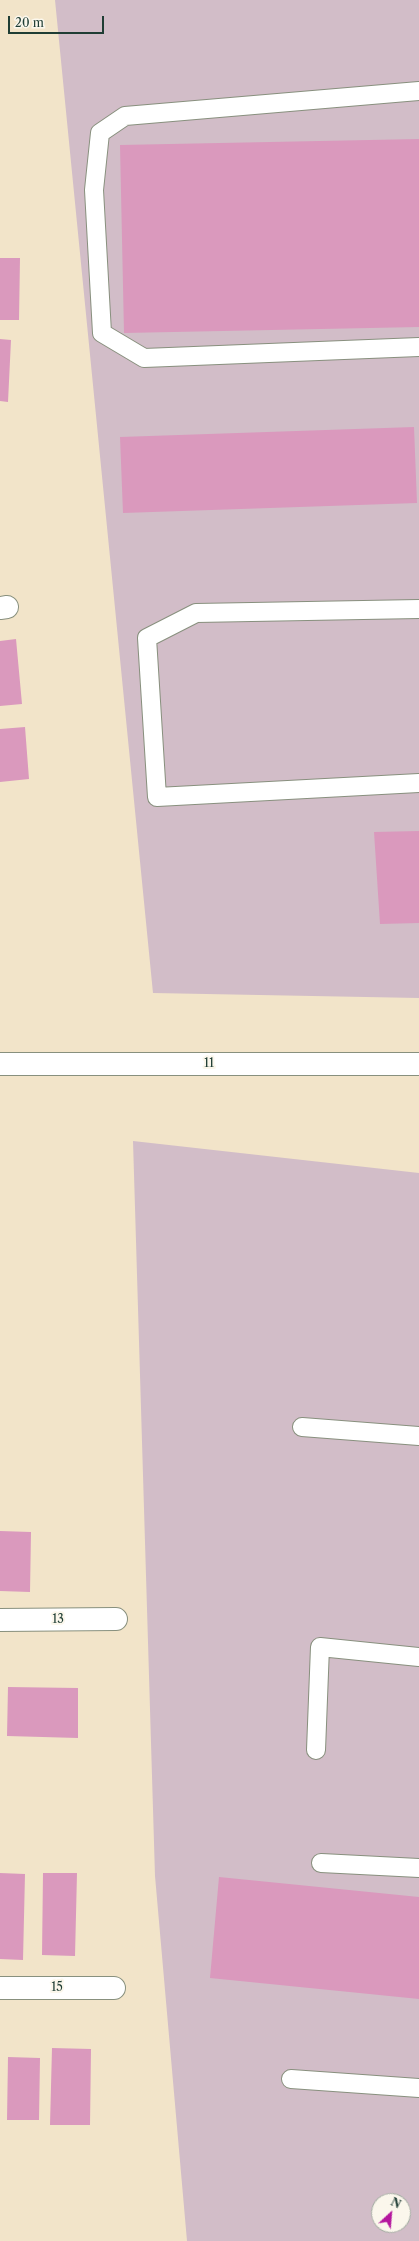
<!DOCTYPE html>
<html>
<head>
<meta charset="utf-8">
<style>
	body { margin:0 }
	#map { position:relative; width:419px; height:2241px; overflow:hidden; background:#f2e4c9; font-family:"Libre Caslon Text",serif }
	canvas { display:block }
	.north { position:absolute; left:371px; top:2193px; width:40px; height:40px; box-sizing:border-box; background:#fbf7ec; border:1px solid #a3ada2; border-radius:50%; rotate:26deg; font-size:11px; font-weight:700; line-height:16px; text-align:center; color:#1f3d34 }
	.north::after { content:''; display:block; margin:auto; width:14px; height:18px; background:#b5179e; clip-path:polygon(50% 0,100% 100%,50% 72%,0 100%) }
	.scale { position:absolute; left:8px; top:16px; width:96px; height:18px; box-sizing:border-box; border:2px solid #1f3d34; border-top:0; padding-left:5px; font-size:12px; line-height:14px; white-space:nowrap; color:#1f3d34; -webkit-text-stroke:3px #fbf7ec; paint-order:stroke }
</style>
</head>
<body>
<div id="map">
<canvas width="419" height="2241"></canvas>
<div class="north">N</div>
<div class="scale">20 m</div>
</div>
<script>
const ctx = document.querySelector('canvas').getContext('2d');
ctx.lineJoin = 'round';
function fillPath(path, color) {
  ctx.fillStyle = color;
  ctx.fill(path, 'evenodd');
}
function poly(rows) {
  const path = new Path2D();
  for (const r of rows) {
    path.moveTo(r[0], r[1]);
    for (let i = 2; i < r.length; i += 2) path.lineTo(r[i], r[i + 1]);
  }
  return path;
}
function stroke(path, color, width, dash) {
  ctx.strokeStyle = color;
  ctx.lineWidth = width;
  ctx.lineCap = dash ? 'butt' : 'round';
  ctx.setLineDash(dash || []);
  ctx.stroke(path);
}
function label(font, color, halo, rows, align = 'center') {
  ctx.font = font + ' "Libre Caslon Text",serif';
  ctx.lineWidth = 4;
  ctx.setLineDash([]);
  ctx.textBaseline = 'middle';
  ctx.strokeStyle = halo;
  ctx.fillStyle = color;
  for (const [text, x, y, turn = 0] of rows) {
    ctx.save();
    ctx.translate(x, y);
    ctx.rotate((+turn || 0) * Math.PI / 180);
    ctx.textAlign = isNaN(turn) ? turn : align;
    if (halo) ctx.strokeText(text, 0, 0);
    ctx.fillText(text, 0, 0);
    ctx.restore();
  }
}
fillPath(poly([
	[55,0,419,0,419,998,153,993],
	[133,1141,419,1173,419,2241,187,2241,155,1876],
	[379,2201,403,2201,403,2225,379,2225]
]), '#d2bdc8');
fillPath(poly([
	[419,139,419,327,124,333,120,145],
	[0,258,20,258,19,320,0,320],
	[0,339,11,340,8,402,0,401],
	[414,427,417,503,123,513,120,437],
	[16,639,22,704,0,706,0,641],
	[25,727,29,779,0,782,0,729],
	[419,831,419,923,380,924,374,832],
	[0,1531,31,1532,30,1592,0,1591],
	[8,1687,78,1688,78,1738,7,1736],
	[0,1873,25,1874,23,1960,0,1959],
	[43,1873,77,1873,75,1956,42,1955],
	[219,1877,419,1897,419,1999,210,1978],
	[52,2048,91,2049,90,2125,50,2125],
	[8,2057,40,2058,39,2120,7,2120]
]), '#da99bd');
const service = poly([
	[419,91,125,116,100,133,94,190,102,333,144,358,419,347],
	[419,609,196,613,147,638,157,797,419,783],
	[302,1427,419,1436],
	[316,1750,320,1647,419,1657],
	[321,1863,419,1868],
	[291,2079,419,2088]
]);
const minor = poly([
	[0,608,7,607],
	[0,1064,419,1064],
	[0,1620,116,1619],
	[0,1988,114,1988]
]);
stroke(service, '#88907e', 20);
stroke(minor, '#88907e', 24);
stroke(service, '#fff', 18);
stroke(minor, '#fff', 22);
label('12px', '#1f3d34', '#fbf7ec', [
	["11",209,1064],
	["13",58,1620],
	["15",57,1988]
]);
</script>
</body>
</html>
